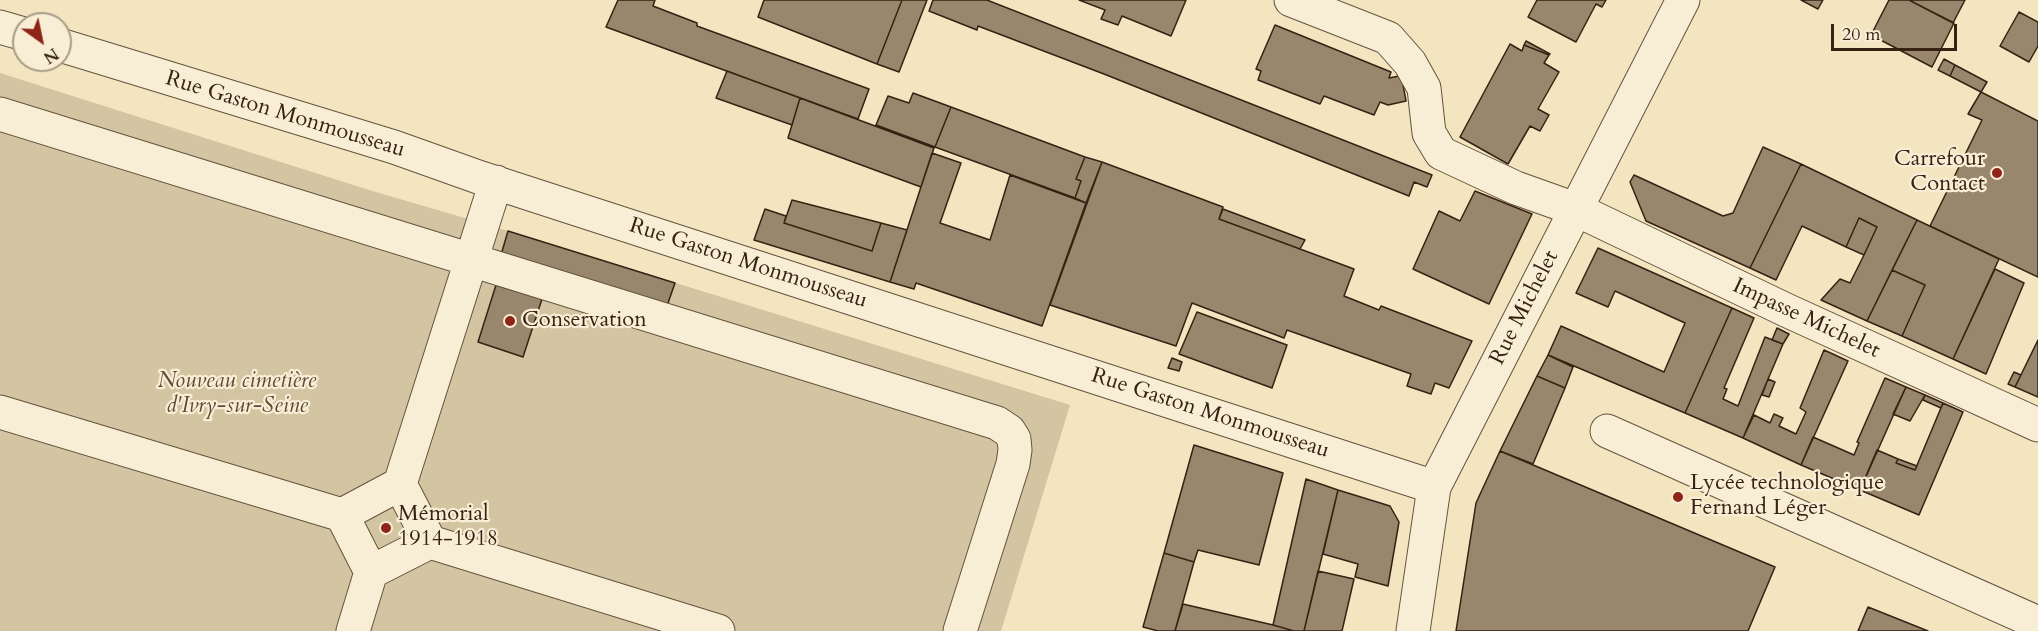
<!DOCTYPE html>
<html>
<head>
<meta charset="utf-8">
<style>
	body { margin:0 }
	#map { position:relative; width:2038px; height:631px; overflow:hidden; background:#f3e5bf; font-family:Cardo,serif }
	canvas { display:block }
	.north { position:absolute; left:12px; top:12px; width:60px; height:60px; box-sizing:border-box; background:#f7eed5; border:2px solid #aa9c87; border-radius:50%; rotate:147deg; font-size:16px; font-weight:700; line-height:24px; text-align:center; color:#362113 }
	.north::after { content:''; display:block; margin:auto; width:21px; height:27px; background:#8f2418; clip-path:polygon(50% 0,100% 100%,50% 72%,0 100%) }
	.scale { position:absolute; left:1831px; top:24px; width:126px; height:27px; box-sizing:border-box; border:3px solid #362113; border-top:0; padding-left:8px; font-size:18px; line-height:21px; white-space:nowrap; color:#362113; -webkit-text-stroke:4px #f7eed5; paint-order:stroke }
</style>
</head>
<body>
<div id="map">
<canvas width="2038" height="631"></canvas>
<div class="north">N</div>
<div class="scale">20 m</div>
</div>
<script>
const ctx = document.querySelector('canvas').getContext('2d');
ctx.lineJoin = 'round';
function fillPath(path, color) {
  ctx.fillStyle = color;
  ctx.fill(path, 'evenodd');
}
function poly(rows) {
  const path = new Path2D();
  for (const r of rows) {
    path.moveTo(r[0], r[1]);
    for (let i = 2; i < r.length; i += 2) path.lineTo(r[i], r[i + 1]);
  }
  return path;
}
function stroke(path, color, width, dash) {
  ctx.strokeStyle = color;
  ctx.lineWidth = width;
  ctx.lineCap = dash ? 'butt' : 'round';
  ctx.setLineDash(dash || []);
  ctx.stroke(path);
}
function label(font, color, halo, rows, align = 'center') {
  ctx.font = font + ' Cardo,serif';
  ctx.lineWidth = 4.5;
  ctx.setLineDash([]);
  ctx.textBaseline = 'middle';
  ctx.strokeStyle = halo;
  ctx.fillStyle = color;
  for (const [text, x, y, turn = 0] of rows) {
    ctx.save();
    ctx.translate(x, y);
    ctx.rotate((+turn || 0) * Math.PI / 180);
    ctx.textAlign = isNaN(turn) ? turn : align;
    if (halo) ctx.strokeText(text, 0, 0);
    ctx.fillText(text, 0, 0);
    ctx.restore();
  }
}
fillPath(poly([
	[0,73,369,190,482,223,1070,405,1001,631,0,631]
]), '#d3c4a2');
const building = poly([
	[618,0,655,0,653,6,697,23,697,26,869,89,858,119,606,27,618,0],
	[764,0,902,0,877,64,758,17,764,0],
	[902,0,927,0,899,72,877,64,902,0],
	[933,0,987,0,1432,175,1427,187,1414,182,1409,196,1104,74,978,26,977,30,929,11,933,0],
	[1079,0,1186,0,1171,36,1122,16,1118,25,1101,19,1105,10,1079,0],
	[1537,0,1606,0,1602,7,1596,4,1576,42,1528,17,1537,0],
	[1801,0,1823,0,1818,9,1801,0],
	[1889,0,1909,0,1954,23,1932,67,1871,35,1889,0],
	[1909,0,1965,0,1953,23,1909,0],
	[2019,12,2038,22,2038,46,2029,62,2000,46,2019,12],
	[1275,25,1391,72,1389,78,1399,76,1402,79,1406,101,1388,105,1380,102,1374,115,1324,96,1320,104,1258,80,1261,71,1256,69,1275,25],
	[1526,41,1550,54,1549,55,1524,45,1526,41],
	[1510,44,1522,51,1524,45,1549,55,1544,63,1559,72,1538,109,1549,115,1540,131,1530,126,1508,164,1460,137,1510,44],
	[1944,59,1955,65,1950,76,1938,70,1944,59],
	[1955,65,1987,82,1981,92,1950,76,1955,65],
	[727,71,800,98,792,125,716,98,727,71],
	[1981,92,2038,121,2038,277,1930,226,1982,120,1968,114,1981,92],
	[913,93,951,107,935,147,876,125,888,96,909,103,913,93],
	[800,98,934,148,921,187,788,138,800,98],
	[951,107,1085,157,1076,179,1081,181,1075,198,935,147,951,107],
	[1763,147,1801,164,1750,268,1646,221,1630,182,1634,175,1723,216,1733,213,1763,147],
	[932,153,961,163,940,223,990,240,1010,175,1086,203,1042,326,916,283,914,289,890,282,932,153],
	[1085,157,1102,162,1086,203,1075,198,1081,181,1076,179,1085,157],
	[1102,162,1223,207,1219,219,1354,269,1344,296,1379,310,1381,306,1472,341,1449,388,1435,383,1431,394,1407,386,1411,374,1287,330,1284,338,1192,303,1176,346,1050,305,1102,162],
	[1801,164,1917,220,1867,321,1821,300,1840,279,1850,283,1864,255,1877,227,1859,218,1846,247,1802,226,1776,280,1750,268,1801,164],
	[1475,191,1532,214,1489,304,1413,269,1439,211,1460,221,1475,191],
	[792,200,881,223,872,251,784,223,792,200],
	[765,209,786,216,784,223,872,251,881,223,907,230,890,282,754,240,765,209],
	[1223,209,1305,240,1300,249,1219,219,1223,209],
	[1859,218,1877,227,1864,255,1846,247,1859,218],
	[1917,220,1999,259,1953,359,1902,336,1925,285,1892,270,1917,220],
	[508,231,675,283,667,306,501,255,508,231],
	[1598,248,1732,308,1685,413,1548,355,1561,326,1664,372,1685,323,1615,291,1608,307,1576,293,1598,248],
	[1995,269,2024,283,1986,374,1953,359,1995,269],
	[1892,270,1925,285,1902,336,1867,321,1892,270],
	[496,285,542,299,523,357,478,342,496,285],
	[1732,308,1754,318,1724,388,1727,389,1723,399,1738,406,1765,337,1783,344,1743,438,1685,413,1732,308],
	[1197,312,1287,345,1272,388,1179,354,1197,312],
	[1777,328,1789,334,1783,344,1772,340,1777,328],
	[2038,340,2038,397,2015,387,2038,340],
	[1824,350,1848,361,1801,465,1743,438,1754,415,1770,423,1774,414,1783,418,1779,426,1796,434,1806,412,1800,408,1824,350],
	[1548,355,1573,367,1565,388,1537,376,1548,355],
	[1172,358,1182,362,1179,371,1168,368,1172,358],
	[2014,372,2021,375,2015,387,2008,384,2014,372],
	[1537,376,1565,388,1533,464,1500,451,1537,376],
	[1885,378,1906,387,1860,490,1801,465,1813,437,1854,455,1859,443,1857,442,1885,378],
	[1768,379,1775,382,1769,397,1762,395,1768,379],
	[1906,387,1925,395,1910,421,1893,414,1906,387],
	[1925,395,1943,403,1941,408,1923,400,1925,395],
	[1943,403,1963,412,1919,515,1860,490,1877,450,1898,459,1896,463,1915,470,1943,403],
	[1194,445,1283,473,1259,565,1198,550,1194,562,1164,553,1194,445],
	[1500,451,1775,567,1748,631,1456,631,1476,503,1500,451],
	[1898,459,1917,466,1915,470,1896,463,1898,459],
	[1306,479,1338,490,1304,631,1294,631,1273,625,1306,479],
	[1338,490,1390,506,1399,522,1388,586,1355,577,1358,564,1323,554,1338,490],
	[1164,553,1194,562,1175,631,1158,631,1143,627,1164,553],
	[1318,571,1354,579,1342,631,1304,631,1318,571],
	[1183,604,1273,625,1294,631,1175,631,1183,604],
	[1868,607,1928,631,1858,631,1868,607]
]);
fillPath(building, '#98876c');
stroke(building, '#362113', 1.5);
const minor = poly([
	[1291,0,1388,38,1410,63,1424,88,1429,133,1441,153,1516,188,1575,209,1786,310,2038,425],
	[0,27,24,34],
	[60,45,394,147,481,178,1434,487],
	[0,114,997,423,1009,431,1014,439,1015,450,1013,464,960,631],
	[0,412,342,515],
	[1607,431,2038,623],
	[400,484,496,182],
	[430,542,400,484,342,515,371,572,430,542,718,631],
	[353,631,371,572],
	[1413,631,1434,487,1683,0]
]);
stroke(minor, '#65523e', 35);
stroke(minor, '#f7eed5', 33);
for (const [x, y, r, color] of [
	[1997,173,6,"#8f2418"],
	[510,321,6,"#8f2418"],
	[1678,497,6,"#8f2418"],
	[386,528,6,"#8f2418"]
]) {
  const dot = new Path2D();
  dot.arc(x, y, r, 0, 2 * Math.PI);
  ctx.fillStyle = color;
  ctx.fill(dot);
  stroke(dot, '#f7eed5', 2);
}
label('22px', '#362113', '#f7eed5', [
	["Rue Gaston Monmousseau",285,115,17],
	["Rue Gaston Monmousseau",748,264,18],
	["Rue Michelet",1525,308,-63],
	["Impasse Michelet",1806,319,25],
	["Rue Gaston Monmousseau",1210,414,18]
]);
label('22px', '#362113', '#f7eed5', [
	["Carrefour",1985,160,"right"],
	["Contact",1985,185,"right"],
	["Conservation",522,321],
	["Lycée technologique",1690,484],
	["Fernand Léger",1690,509],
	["Mémorial",398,515],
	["1914-1918",398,540]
], 'left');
label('italic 22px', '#5d4a37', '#f7eed5', [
	["Nouveau cimetière",237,382],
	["d'Ivry-sur-Seine",237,407]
]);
</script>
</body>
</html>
